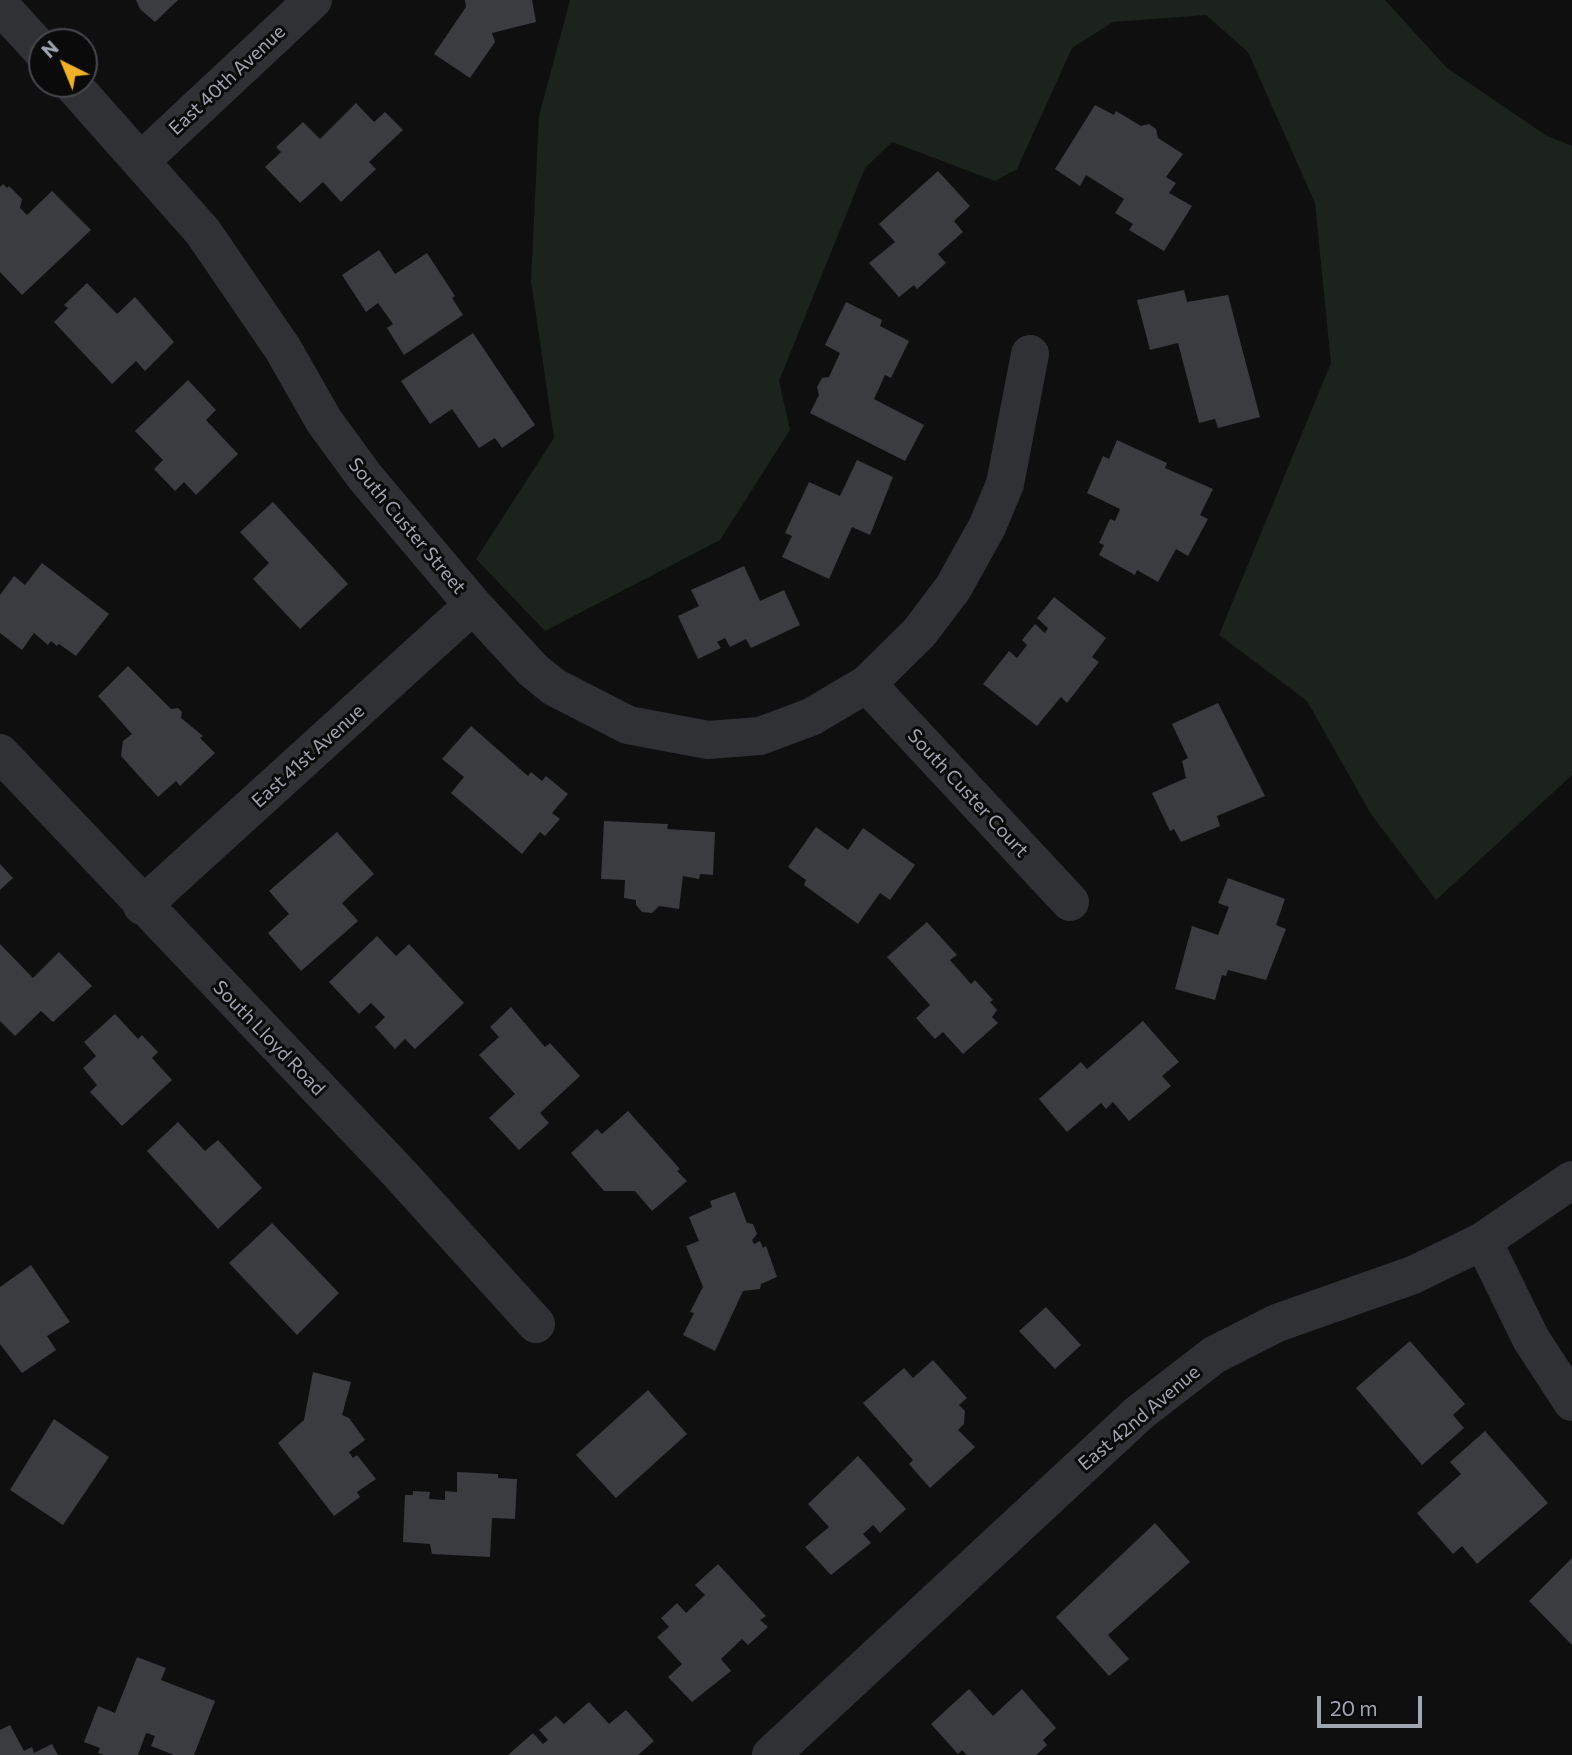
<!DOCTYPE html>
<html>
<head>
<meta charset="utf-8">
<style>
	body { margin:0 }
	#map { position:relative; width:1572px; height:1755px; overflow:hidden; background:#0f0f10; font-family:Commissioner,sans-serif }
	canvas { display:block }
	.north { position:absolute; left:28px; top:28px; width:70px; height:70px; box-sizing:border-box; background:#0a0a0b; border:2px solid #46484d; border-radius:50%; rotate:317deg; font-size:19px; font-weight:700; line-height:28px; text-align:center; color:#a0a5b1 }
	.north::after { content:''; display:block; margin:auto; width:24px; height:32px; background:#f0b027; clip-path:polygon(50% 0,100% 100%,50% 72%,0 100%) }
	.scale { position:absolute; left:1317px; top:1696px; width:105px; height:32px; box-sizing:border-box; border:4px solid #a0a5b1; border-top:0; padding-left:9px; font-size:21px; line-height:24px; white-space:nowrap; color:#a0a5b1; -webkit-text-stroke:5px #0a0a0b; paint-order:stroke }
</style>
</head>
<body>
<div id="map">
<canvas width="1572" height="1755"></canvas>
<div class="north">N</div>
<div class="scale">20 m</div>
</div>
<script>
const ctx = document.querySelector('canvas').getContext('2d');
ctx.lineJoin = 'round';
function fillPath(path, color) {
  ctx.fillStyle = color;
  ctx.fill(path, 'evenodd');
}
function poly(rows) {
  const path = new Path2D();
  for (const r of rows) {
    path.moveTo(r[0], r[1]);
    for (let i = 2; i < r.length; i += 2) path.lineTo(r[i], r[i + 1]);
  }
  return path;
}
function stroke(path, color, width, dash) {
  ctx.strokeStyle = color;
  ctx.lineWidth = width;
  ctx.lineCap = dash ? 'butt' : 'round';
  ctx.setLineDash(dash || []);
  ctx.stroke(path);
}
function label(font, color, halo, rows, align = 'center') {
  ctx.font = font + ' Commissioner,sans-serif';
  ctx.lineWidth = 6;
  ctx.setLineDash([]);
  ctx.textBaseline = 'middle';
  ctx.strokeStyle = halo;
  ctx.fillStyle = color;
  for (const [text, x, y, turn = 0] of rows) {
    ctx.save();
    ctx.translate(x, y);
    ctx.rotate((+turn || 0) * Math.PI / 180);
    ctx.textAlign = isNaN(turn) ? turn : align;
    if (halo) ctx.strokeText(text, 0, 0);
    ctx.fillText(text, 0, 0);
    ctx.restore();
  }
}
fillPath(poly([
	[570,0,1385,0,1447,68,1547,136,1572,146,1572,775,1436,900,1371,814,1307,701,1219,635,1331,363,1315,203,1248,52,1206,15,1113,22,1072,48,1017,169,995,181,892,142,865,168,779,381,790,430,720,540,545,631,476,559,554,438,531,281,539,116]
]), '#1b231c');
fillPath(poly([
	[136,0,178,0,155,22,140,9],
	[465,0,532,0,536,22,492,33,495,42,470,78,434,54,466,7],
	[356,103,374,122,385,112,403,130,369,162,376,169,341,202,323,182,300,203,265,167,281,152,276,147,303,122,320,139],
	[1095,105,1114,115,1116,111,1141,126,1149,124,1156,129,1158,138,1183,154,1166,177,1176,183,1169,193,1192,206,1164,251,1129,230,1133,224,1115,213,1124,199,1086,175,1080,186,1055,169],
	[938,171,970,206,954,221,963,232,938,254,946,263,917,289,914,285,899,297,869,263,895,242,879,224],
	[3,184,7,188,9,186,22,199,20,208,27,215,52,191,91,230,22,295,0,272,0,187],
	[379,250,395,274,427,253,455,296,452,298,463,315,404,355,387,328,393,324,378,303,366,312,342,275],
	[87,283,117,314,135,297,174,342,145,371,136,361,112,384,54,322,68,308,64,305],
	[1184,290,1187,302,1228,295,1260,417,1218,428,1215,419,1199,423,1178,343,1150,350,1137,300],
	[846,302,882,320,880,326,909,341,891,378,885,375,874,399,924,425,905,461,810,413,819,395,817,387,822,378,829,377,840,353,825,345],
	[473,333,535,425,502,448,495,438,479,448,452,409,430,424,401,381],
	[188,380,216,410,206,420,238,454,196,495,184,482,175,491,154,469,163,460,135,431],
	[1117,440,1167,463,1165,468,1213,489,1200,515,1208,519,1188,556,1176,549,1158,582,1137,570,1135,575,1099,555,1104,545,1099,543,1110,519,1115,521,1120,509,1087,493,1103,456,1109,459],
	[857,460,893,477,870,535,852,527,829,579,782,557,792,536,785,533,809,482,840,496],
	[273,502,348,584,300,629,253,579,269,563,240,532],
	[42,563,109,614,76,656,59,644,57,646,51,641,48,645,34,633,22,650,0,633,0,595,14,576,25,585],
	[744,566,760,601,784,590,800,625,751,648,746,639,730,647,725,638,717,642,721,648,698,659,678,616,699,606,691,590],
	[1054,597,1106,638,1092,657,1099,662,1067,703,1061,697,1037,726,983,684,1009,651,1017,658,1027,645,1022,640,1035,624,1045,633,1048,628,1037,618],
	[128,666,171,709,178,708,182,712,181,718,203,736,200,738,215,753,180,786,176,781,158,797,121,756,123,741,132,734,98,696],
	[1218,703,1265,796,1217,816,1220,826,1181,842,1174,829,1170,831,1152,793,1186,778,1182,761,1188,758,1172,724],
	[471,726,528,776,531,772,542,781,546,776,568,794,552,813,560,819,545,836,540,832,522,854,451,793,464,777,442,759],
	[604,821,668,824,667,829,715,832,713,875,700,874,699,879,683,876,679,909,659,906,652,913,642,912,636,905,636,900,624,898,625,880,601,879],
	[816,827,848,850,863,828,915,865,890,900,880,893,858,924,804,885,806,880,788,867],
	[337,832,374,874,342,903,358,921,301,971,268,933,289,914,269,891],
	[0,864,13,878,0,890],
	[1228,878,1285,899,1276,925,1286,929,1266,980,1228,970,1226,976,1222,975,1215,1000,1175,989,1192,926,1218,935,1229,907,1218,903],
	[927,922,957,955,950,960,971,984,975,980,993,1000,990,1002,997,1010,992,1017,998,1023,963,1054,943,1032,935,1039,916,1018,930,1005,887,957],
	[377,936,396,956,409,944,464,1003,415,1049,405,1039,395,1049,375,1027,385,1017,371,1003,359,1014,329,982],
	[0,944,33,978,59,952,92,986,53,1022,41,1011,15,1036,0,1021],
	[511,1007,545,1047,550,1043,580,1076,540,1113,549,1123,519,1150,489,1118,515,1094,479,1055,499,1037,490,1027],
	[115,1014,138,1039,142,1035,158,1052,152,1058,172,1080,122,1126,90,1092,97,1085,83,1068,96,1056,84,1042],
	[1143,1021,1179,1062,1162,1076,1171,1086,1129,1121,1113,1102,1106,1109,1101,1103,1067,1132,1039,1099,1081,1062,1087,1069],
	[628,1111,680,1169,677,1171,687,1181,652,1211,635,1191,604,1191,571,1153,597,1129,602,1134],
	[178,1122,205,1151,218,1140,262,1188,218,1229,147,1151],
	[735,1192,747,1223,753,1224,757,1234,752,1240,754,1244,760,1241,763,1248,766,1246,777,1277,761,1284,760,1289,743,1291,715,1351,683,1335,694,1313,690,1312,703,1287,686,1246,699,1241,689,1217,712,1207,710,1201],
	[272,1223,339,1293,297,1335,229,1263],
	[31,1265,70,1322,47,1336,56,1350,22,1373,0,1344,0,1287],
	[1046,1307,1081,1345,1055,1369,1019,1331],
	[1410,1341,1465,1404,1453,1415,1464,1428,1422,1465,1356,1388],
	[933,1360,967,1398,959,1405,965,1411,964,1424,958,1430,975,1447,930,1488,909,1464,913,1460,863,1403,904,1368,913,1378],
	[313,1372,351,1382,342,1415,349,1418,365,1440,349,1452,353,1458,357,1455,376,1479,357,1492,360,1497,334,1516,278,1443,304,1420],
	[648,1390,687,1434,616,1498,576,1455],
	[54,1419,109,1457,63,1525,10,1490],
	[1485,1431,1548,1503,1477,1564,1462,1546,1453,1554,1417,1513,1461,1474,1450,1462],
	[858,1456,906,1509,880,1533,873,1525,863,1534,871,1543,831,1575,805,1547,829,1527,808,1504],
	[457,1472,498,1474,498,1478,517,1479,515,1519,492,1518,490,1557,432,1554,430,1544,403,1542,405,1495,413,1495,413,1491,430,1492,429,1499,445,1500,445,1491,457,1492],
	[1155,1523,1190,1562,1108,1635,1129,1659,1109,1676,1056,1617],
	[1572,1558,1572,1645,1529,1601],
	[718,1564,766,1616,760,1620,768,1627,748,1645,742,1639,721,1659,731,1671,692,1702,668,1677,682,1664,657,1637,669,1627,661,1618,677,1603,686,1613,705,1595,695,1585],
	[137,1657,166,1668,161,1680,215,1701,194,1755,174,1755,151,1746,155,1736,146,1733,138,1755,104,1755,98,1753,100,1748,84,1742,98,1706,115,1713],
	[969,1689,993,1716,1022,1689,1056,1728,1043,1740,1047,1745,1036,1755,967,1755,962,1750,958,1754,931,1724],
	[589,1702,609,1724,626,1710,654,1741,638,1755,508,1755,533,1733,543,1744,548,1740,539,1730,556,1716,564,1724],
	[10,1725,24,1751,32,1747,34,1753,52,1744,58,1755,0,1755,0,1730]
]), '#3b3c40');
stroke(poly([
	[0,5,42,51],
	[72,84,203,232,283,349,324,421,365,477,473,605,533,670,554,687,628,725,708,740,760,736,811,717,867,684,919,633,953,588,987,527,1005,484,1030,354],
	[142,160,313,0],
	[867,684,1070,902],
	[0,753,400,1174,536,1324],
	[142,906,473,605],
	[1483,1241,1531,1339,1572,1402],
	[771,1755,1139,1413,1214,1355,1277,1323,1413,1275,1483,1241,1572,1180]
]), '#303135', 38);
label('19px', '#a0a5b1', '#0a0a0b', [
	["East 40th Avenue",227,80,-43],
	["South Custer Street",407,526,50],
	["East 41st Avenue",308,756,-42],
	["South Custer Court",968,793,47],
	["South Lloyd Road",269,1038,46],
	["East 42nd Avenue",1139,1418,-40]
]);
</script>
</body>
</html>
